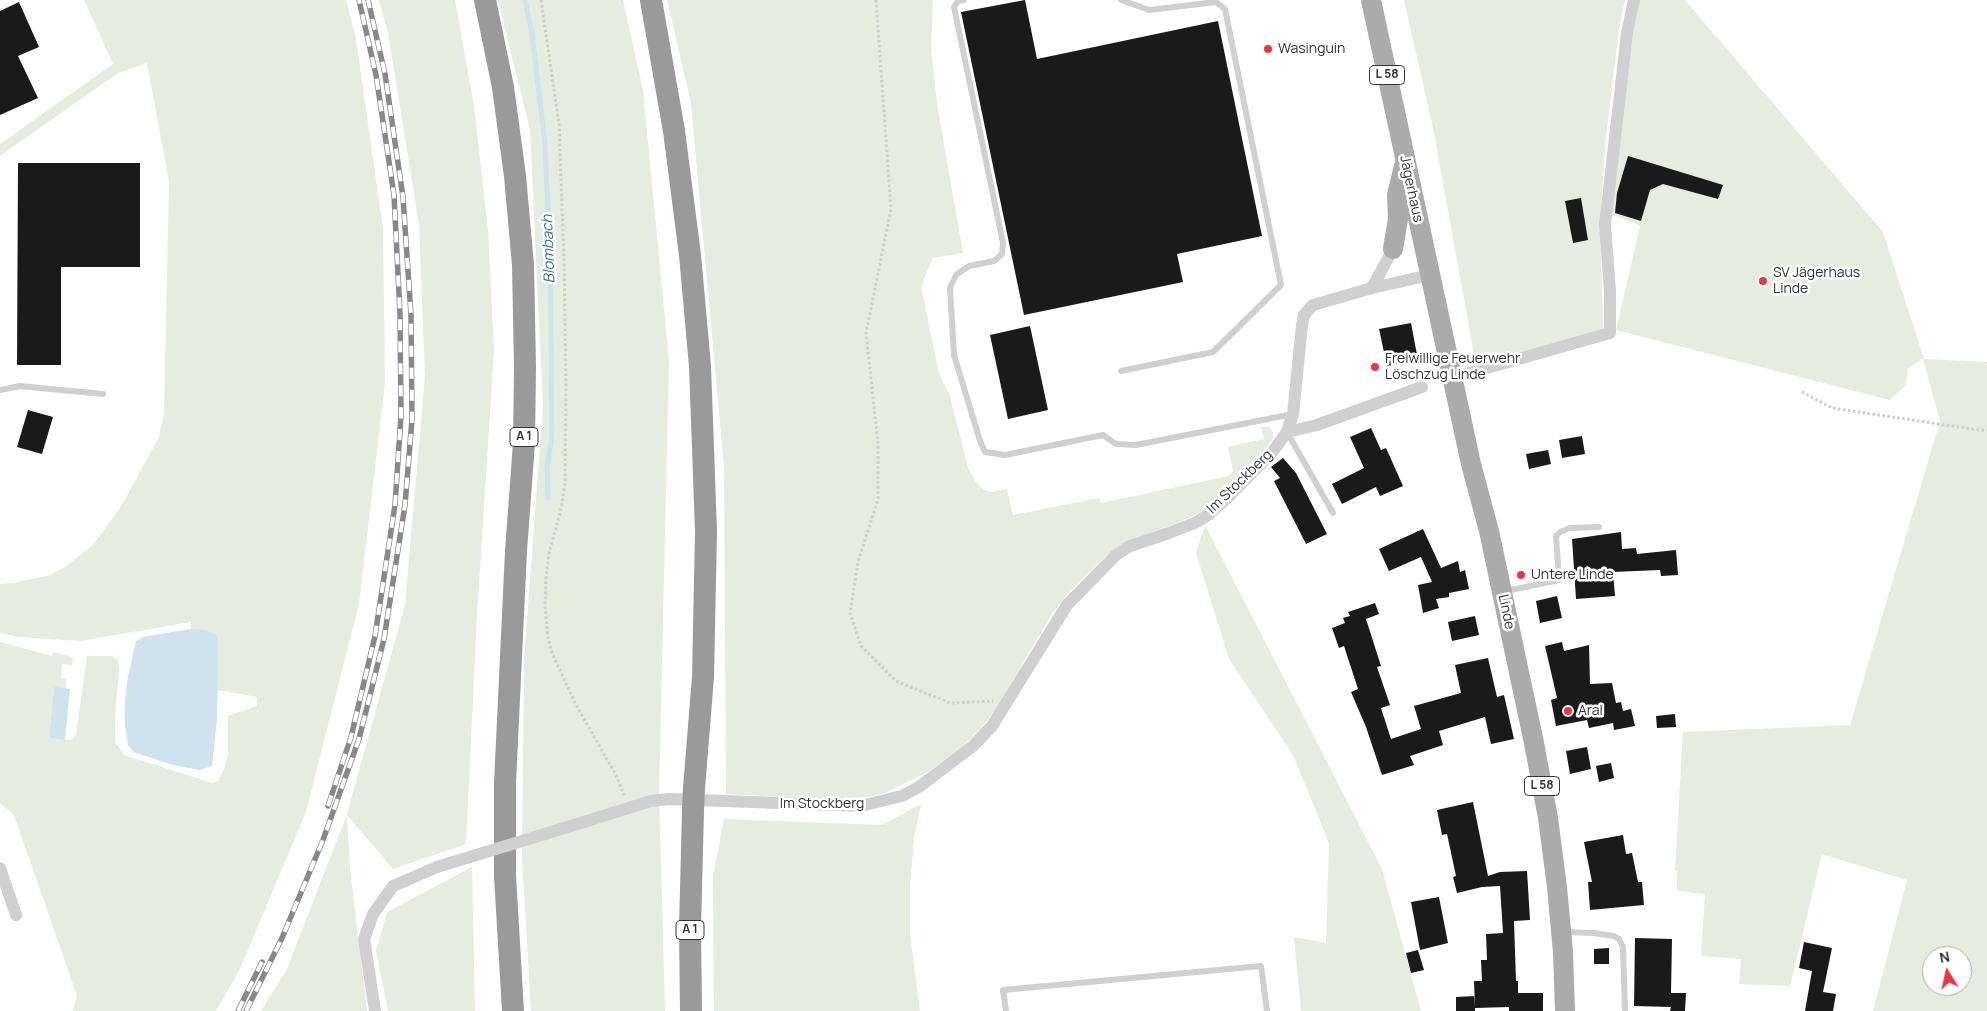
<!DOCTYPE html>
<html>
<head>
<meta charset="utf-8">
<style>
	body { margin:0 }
	#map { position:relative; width:1987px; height:1011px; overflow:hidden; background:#fff; font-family:Manrope,sans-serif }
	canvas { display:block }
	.north { position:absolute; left:1922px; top:946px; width:50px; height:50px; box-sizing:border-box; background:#fff; border:1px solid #adadad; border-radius:50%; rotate:350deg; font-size:14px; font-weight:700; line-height:20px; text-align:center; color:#333 }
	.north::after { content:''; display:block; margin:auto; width:18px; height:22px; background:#e63946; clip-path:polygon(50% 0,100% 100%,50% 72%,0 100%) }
</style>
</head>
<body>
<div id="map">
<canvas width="1987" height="1011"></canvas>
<div class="north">N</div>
</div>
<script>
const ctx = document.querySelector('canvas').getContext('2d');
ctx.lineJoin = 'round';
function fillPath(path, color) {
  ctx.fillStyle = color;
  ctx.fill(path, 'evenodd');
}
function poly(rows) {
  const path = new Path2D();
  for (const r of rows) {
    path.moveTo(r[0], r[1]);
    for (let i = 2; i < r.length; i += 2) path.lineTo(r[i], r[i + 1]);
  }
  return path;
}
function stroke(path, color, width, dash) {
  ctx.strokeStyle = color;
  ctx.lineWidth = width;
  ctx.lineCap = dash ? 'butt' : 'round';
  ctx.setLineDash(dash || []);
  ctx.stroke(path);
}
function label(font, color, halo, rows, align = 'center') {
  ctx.font = font + ' Manrope,sans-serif';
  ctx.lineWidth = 5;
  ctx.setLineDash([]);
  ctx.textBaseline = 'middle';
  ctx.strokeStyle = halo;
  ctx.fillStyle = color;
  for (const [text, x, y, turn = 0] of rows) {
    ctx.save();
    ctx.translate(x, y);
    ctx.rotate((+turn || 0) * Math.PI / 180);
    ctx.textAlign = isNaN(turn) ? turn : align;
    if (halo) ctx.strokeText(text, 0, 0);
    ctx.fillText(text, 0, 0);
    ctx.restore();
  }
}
fillPath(poly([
	[84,0,346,0,356,39,383,229,385,383,359,604,306,812,240,969,216,1011,73,1011,77,996,14,815,0,803,0,642,52,656,53,652,73,657,72,665,62,664,61,678,66,679,66,688,54,688,49,738,71,740,76,735,87,656,112,656,118,660,119,670,115,716,115,742,124,755,212,783,218,781,223,772,228,755,228,716,257,706,257,697,218,690,212,766,199,770,170,764,134,752,128,745,125,724,125,702,128,677,136,642,143,637,191,629,191,622,80,641,19,637,0,633,0,584,12,583,51,575,66,566,93,545,122,505,159,437,164,413,169,182,147,63,118,73,0,156,0,144,113,64],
	[379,0,455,0,474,106,488,230,494,350,477,615,466,844,393,869,347,815,350,868,367,1011,261,1011,287,969,347,814,405,605,425,376,419,224,388,33],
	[498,0,623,0,643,90,669,361,659,791,665,1011,531,1011,522,858,524,659,543,407,530,130],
	[667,0,933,0,931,47,937,104,963,253,933,258,921,286,939,374,949,393,968,468,976,482,984,490,992,492,1007,489,1013,515,1099,498,1101,503,1229,476,1233,471,1228,447,1264,439,1261,427,1270,427,1273,433,1273,438,1262,453,1227,491,1201,512,1172,525,1129,540,1108,554,1070,591,1051,615,996,709,981,728,963,746,928,772,885,793,872,796,838,800,726,794,724,467,691,103],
	[1404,0,1625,0,1619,29,1605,145,1600,228,1603,333,1476,365,1433,128],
	[1640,0,1685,0,1883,232,1924,359,1987,362,1987,1011,1873,1011,1907,880,1822,854,1790,986,1739,984,1741,959,1701,956,1705,894,1677,891,1677,871,1675,870,1683,732,1850,725,1940,421,1923,359,1908,368,1906,385,1890,400,1616,330,1640,226,1609,213,1633,35],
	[1932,956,1962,956,1962,986,1932,986],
	[1205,525,1382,869,1421,1011,1301,1011,1294,937,1326,943,1329,843,1293,755,1229,659,1196,553],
	[921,804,914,838,910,885,910,934,920,1011,714,1011,713,876,724,819,882,825],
	[472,867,475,1011,388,1011,376,951,387,912]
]), '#e6ecdf');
fillPath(poly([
	[192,629,206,630,216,635,218,643,217,719,212,766,199,770,170,764,134,752,128,745,125,724,125,702,128,677,136,642,143,637],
	[54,687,70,689,65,740,49,738]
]), '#cfe2ee');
stroke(poly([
	[525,0,532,34,545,144,550,253,552,436,547,467,548,498]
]), '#cfe2ee', 5);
fillPath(poly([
	[1025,0,1037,59,1218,21,1262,236,1177,254,1183,282,1024,315,961,12],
	[19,2,39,47,18,56,38,98,0,115,0,11],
	[1628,156,1723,185,1718,199,1663,184,1650,190,1641,221,1615,213,1617,193],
	[18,163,140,163,140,267,61,267,61,365,17,365],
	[1581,198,1588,240,1573,243,1565,201],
	[1411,323,1418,360,1387,366,1379,329],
	[1030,326,1048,410,1008,419,990,335],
	[28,410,53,417,42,454,17,447],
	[1371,428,1381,450,1386,448,1403,486,1380,496,1376,487,1342,504,1332,484,1364,468,1350,437],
	[1582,436,1585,454,1562,458,1559,440],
	[1548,450,1551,464,1529,469,1526,454],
	[1283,458,1296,473,1327,534,1306,544,1274,481,1280,478,1271,467],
	[1423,529,1441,568,1458,561,1460,572,1465,570,1469,589,1449,593,1449,597,1436,599,1439,608,1423,613,1418,585,1432,582,1421,557,1389,571,1379,549],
	[1621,532,1622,549,1636,548,1637,554,1676,550,1678,575,1661,576,1660,570,1613,572,1615,596,1576,599,1572,539],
	[1557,596,1562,618,1540,623,1536,601],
	[1375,603,1379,614,1366,619,1381,666,1377,667,1390,705,1381,708,1391,739,1421,729,1414,706,1461,693,1455,665,1488,658,1497,697,1504,695,1514,739,1491,744,1485,717,1439,731,1443,745,1410,756,1414,765,1382,775,1366,727,1351,692,1358,689,1344,646,1339,648,1332,628,1345,623,1343,618,1350,616,1348,612],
	[1475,616,1479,635,1452,641,1448,622],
	[1562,642,1564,651,1589,645,1590,684,1612,683,1616,703,1621,702,1623,711,1631,709,1635,726,1614,730,1613,723,1589,728,1587,720,1556,726,1551,700,1557,698,1545,646],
	[1675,714,1676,727,1657,728,1656,716],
	[1587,747,1591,769,1570,774,1566,751],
	[1611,763,1614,778,1599,782,1596,766],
	[1473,802,1488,876,1500,872,1527,871,1530,920,1514,921,1516,981,1518,981,1518,993,1543,993,1543,1011,1509,1011,1509,1007,1475,1008,1474,981,1482,981,1481,960,1487,960,1486,934,1503,933,1500,886,1482,887,1457,893,1453,877,1456,876,1447,834,1442,835,1437,810],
	[1623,835,1626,854,1632,853,1638,882,1642,882,1644,905,1590,910,1588,882,1592,882,1584,842],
	[1439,897,1448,943,1420,950,1411,902],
	[1635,938,1672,939,1671,993,1686,993,1685,1011,1670,1011,1671,1007,1634,1006],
	[1804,942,1832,948,1823,992,1836,994,1833,1011,1805,1011,1812,971,1799,968],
	[1609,948,1609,964,1594,964,1594,949],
	[1418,950,1424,970,1411,973,1406,953],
	[1475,996,1475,1011,1456,1011,1456,997]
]), '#1a1a1a');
stroke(poly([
	[541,0,559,124,564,259,566,388,565,483,561,509,549,553,546,578,545,607,548,637,552,653,575,703,616,775,624,795],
	[876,0,891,209,866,333,878,443,878,499,858,562,850,613,861,646,896,681,950,703,993,701],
	[1802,392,1832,408,1979,430,1987,430]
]), '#cdcdcd', 3, [2.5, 2.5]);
stroke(poly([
	[964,0,958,1,954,7,1003,243,1002,254,994,261,969,266,956,275,950,288,954,355,980,441,985,452,1005,455,1103,435,1116,444,1136,445,1293,414],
	[1121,371,1213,352,1281,285,1225,9,1216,2,1149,10,1121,0],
	[0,390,20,386,103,394],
	[1287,432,1333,513],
	[1506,591,1559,580,1556,536,1560,532,1570,528,1599,527],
	[1564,932,1593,933,1614,936,1619,939,1623,947,1625,1011],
	[1006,1011,1003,990,1261,966,1267,1011]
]), '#d0d0d0', 6);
stroke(poly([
	[1372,288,1393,249],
	[1452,378,1610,333,1610,291,1605,225,1627,33,1634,0],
	[1287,432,1317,425,1422,387],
	[545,834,651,801,669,799,861,806,902,796,919,787,973,746,992,726,1067,605,1116,555,1130,546,1169,533,1197,522,1209,514,1227,498,1271,454,1287,432,1293,414,1302,325,1304,315,1313,305,1372,288,1430,275],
	[0,868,16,915],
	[375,1011,364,939,373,914,393,886,437,867]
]), '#d0d0d0', 12);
stroke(poly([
	[1371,0,1471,464,1489,531,1534,743,1548,818,1557,887,1563,952,1565,1011],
	[1393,249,1398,219,1397,195,1404,166]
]), '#ababab', 20);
stroke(poly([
	[485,0,503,87,515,176,523,265,525,367,524,443,516,551,505,783,505,876,513,1011],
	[651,0,674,131,690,255,700,366,706,531,703,677,694,788],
	[691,1011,690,928,693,811]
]), '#9a9a9a', 22);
const rail = poly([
	[328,806,351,737,375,636,395,505,401,416,400,314,394,195,376,75,359,0],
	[238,1011,262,962],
	[246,1011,282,938,323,840,359,739,384,639,405,505,412,419,411,315,403,197,385,74,368,0]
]);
stroke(rail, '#888', 5.5);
stroke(rail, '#fff', 4, [11]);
stroke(poly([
	[437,867,545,834]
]), '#d0d0d0', 12);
stroke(poly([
	[693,811,694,788]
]), '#9a9a9a', 22);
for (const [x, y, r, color] of [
	[1268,49,5,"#e63946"],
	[1763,281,5,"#e63946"],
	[1375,367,5,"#e63946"],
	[1521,575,5,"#e63946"],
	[1568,711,5,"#e63946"]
]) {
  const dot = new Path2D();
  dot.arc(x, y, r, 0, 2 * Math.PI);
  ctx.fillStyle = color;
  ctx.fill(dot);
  stroke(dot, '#fff', 2);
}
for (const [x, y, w] of [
	[1387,75,35],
	[524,437,28],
	[1542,786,35],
	[690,930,28]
]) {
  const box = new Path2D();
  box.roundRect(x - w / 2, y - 9.5, w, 19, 4);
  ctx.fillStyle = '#fff';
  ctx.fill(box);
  stroke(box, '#333', 1);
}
label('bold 12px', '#333', null, [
	["L 58",1387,75],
	["A 1",524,437],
	["L 58",1542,786],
	["A 1",690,930]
]);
label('14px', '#333', '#fff', [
	["Wasinguin",1278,49],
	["SV Jägerhaus",1773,273],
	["Linde",1773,289],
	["Freiwillige Feuerwehr",1385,359],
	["Löschzug Linde",1385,375],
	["Untere Linde",1531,575],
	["Aral",1578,711]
], 'left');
label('14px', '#333', '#fff', [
	["Jägerhaus",1411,189,78],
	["Im Stockberg",1240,482,-44],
	["Linde",1506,612,78],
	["Im Stockberg",822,804]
]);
label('italic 15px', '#3f7597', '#fff', [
	["Blombach",549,249,-92]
]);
</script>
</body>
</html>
